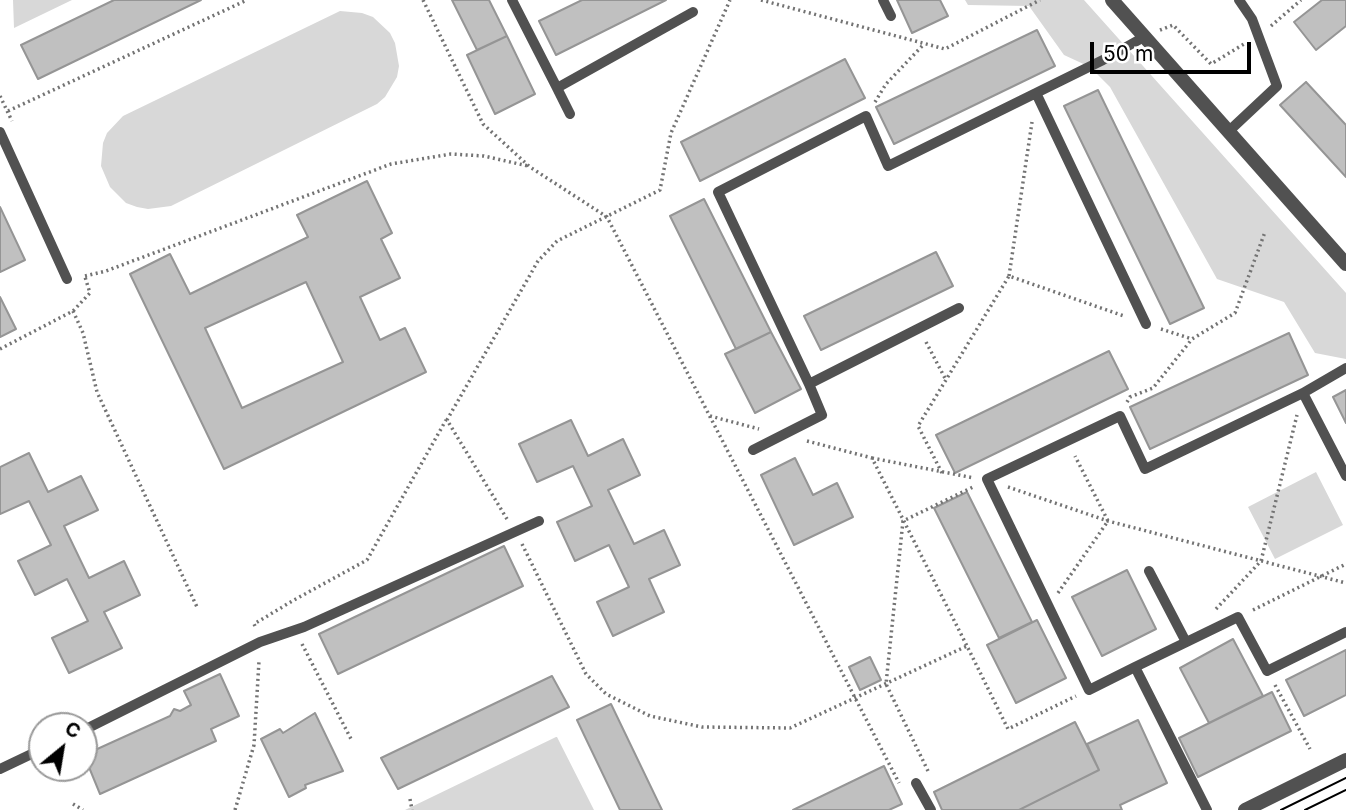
<!DOCTYPE html>
<html>
<head>
<meta charset="utf-8">
<style>
	body { margin:0 }
	#map { position:relative; width:1346px; height:810px; overflow:hidden; background:#fff; font-family:Inter,sans-serif }
	canvas { display:block }
	.north { position:absolute; left:28px; top:712px; width:70px; height:70px; box-sizing:border-box; background:#fff; border:2px solid #999; border-radius:50%; rotate:30deg; font-size:19px; font-weight:700; line-height:28px; text-align:center; color:#000 }
	.north::after { content:''; display:block; margin:auto; width:24px; height:32px; background:#000; clip-path:polygon(50% 0,100% 100%,50% 72%,0 100%) }
	.scale { position:absolute; left:1090px; top:42px; width:161px; height:32px; box-sizing:border-box; border:4px solid #000; border-top:0; padding-left:9px; font-size:21px; line-height:24px; white-space:nowrap; color:#000; -webkit-text-stroke:5px #fff; paint-order:stroke }
</style>
</head>
<body>
<div id="map">
<canvas width="1346" height="810"></canvas>
<div class="north">С</div>
<div class="scale">50 m</div>
</div>
<script>
const ctx = document.querySelector('canvas').getContext('2d');
ctx.lineJoin = 'round';
function fillPath(path, color) {
  ctx.fillStyle = color;
  ctx.fill(path, 'evenodd');
}
function poly(rows) {
  const path = new Path2D();
  for (const r of rows) {
    path.moveTo(r[0], r[1]);
    for (let i = 2; i < r.length; i += 2) path.lineTo(r[i], r[i + 1]);
  }
  return path;
}
function stroke(path, color, width, dash) {
  ctx.strokeStyle = color;
  ctx.lineWidth = width;
  ctx.lineCap = dash ? 'butt' : 'round';
  ctx.setLineDash(dash || []);
  ctx.stroke(path);
}
fillPath(poly([
	[13,0,72,0,14,28],
	[965,0,1084,0,1346,293,1346,359,1315,353,1284,302,1217,279,1110,87,1090,67,1064,55,1029,6,968,5],
	[340,11,362,13,373,17,390,33,395,43,399,66,397,77,385,97,377,104,171,206,148,209,137,207,126,203,110,187,101,166,103,143,107,133,123,116],
	[1316,472,1343,525,1275,559,1248,507],
	[557,737,594,810,405,810,556,737]
]), '#d8d8d8');
const building = poly([
	[114,0,201,0,38,79,21,45,114,0],
	[452,0,489,0,507,36,477,50,452,0],
	[582,0,666,0,556,55,539,21,582,0],
	[897,0,940,0,948,16,912,33,897,0],
	[1322,0,1346,0,1346,26,1316,50,1294,22,1322,0],
	[1037,30,1055,66,894,144,876,107,1037,30],
	[507,36,535,94,495,114,467,55,507,36],
	[845,59,865,98,700,181,681,142,845,59],
	[1306,82,1346,125,1346,177,1280,105,1306,82],
	[1098,90,1204,308,1170,324,1064,106,1098,90],
	[367,181,392,233,381,239,400,278,360,297,380,340,405,328,426,372,224,469,130,274,170,254,190,294,308,237,297,215,367,181],
	[306,282,343,362,242,408,205,328,306,282],
	[704,199,771,332,736,349,670,216,704,199],
	[0,207,25,260,0,272,0,207],
	[936,252,953,286,821,350,804,316,936,252],
	[0,297,16,329,0,337,0,297],
	[771,332,801,389,755,413,725,354,771,332],
	[1289,333,1308,375,1150,449,1130,407,1289,333],
	[1109,351,1128,389,955,473,936,435,1109,351],
	[1346,390,1346,423,1333,397,1346,390],
	[571,420,588,456,623,439,640,475,608,490,634,544,664,530,680,565,649,579,664,612,613,636,597,602,629,587,609,545,575,561,557,522,592,506,573,466,537,482,519,444,571,420],
	[29,453,48,492,81,476,98,510,64,526,89,578,124,561,140,595,104,612,122,648,69,673,52,638,88,621,67,579,35,595,18,561,51,545,29,501,0,514,0,467,29,453],
	[795,458,813,495,837,483,853,517,794,545,761,475,795,458],
	[967,492,1032,622,999,638,934,508,967,492],
	[504,546,523,586,338,674,319,634,504,546],
	[1127,570,1156,629,1102,656,1072,597,1127,570],
	[1037,620,1066,678,1016,703,987,645,1037,620],
	[1233,639,1263,696,1209,723,1180,668,1233,639],
	[1346,650,1346,695,1304,716,1286,680,1346,650],
	[870,657,881,680,860,690,849,667,870,657],
	[220,674,239,716,211,729,216,741,100,794,84,755,170,716,174,709,180,711,191,705,184,691,220,674],
	[552,676,569,707,398,789,381,758,552,676],
	[1272,692,1291,731,1198,777,1179,738,1272,692],
	[611,704,662,810,620,810,586,739,577,720,611,704],
	[315,713,343,771,305,785,306,788,289,797,261,739,280,729,283,733,315,713],
	[1138,720,1167,783,1120,805,1122,810,1019,810,1099,770,1087,744,1138,720],
	[1075,722,1099,770,1019,810,942,810,934,792,1075,722],
	[884,766,902,804,889,810,793,810,884,766]
]);
fillPath(building, '#c0c0c0');
stroke(building, '#959595', 2);
stroke(poly([
	[423,0,483,124,530,167,607,217,899,783],
	[761,0,945,49,1040,0],
	[1271,26,1301,0],
	[1160,30,1173,25,1211,64,1244,44],
	[0,96,12,121],
	[875,102,886,84,924,44],
	[8,111,247,0],
	[85,276,106,271,391,164,451,154,484,156,528,166],
	[1009,276,1032,122],
	[73,311,83,333,97,392,197,607],
	[1161,329,1192,339,1235,313,1265,232],
	[926,342,946,380],
	[0,349,73,311,90,293,85,277],
	[1127,402,1130,397,1153,388,1192,339],
	[710,416,759,429],
	[807,441,872,458,967,646],
	[872,458,974,478],
	[942,473,918,426,1009,276,1124,316],
	[1008,487,1108,521,1346,583],
	[507,519,447,420,538,261,557,241,660,190,671,133,730,0],
	[522,544,586,674,606,694,650,716,702,727,790,728,967,646,1008,729,1076,696],
	[1058,593,1108,521,1075,456],
	[1216,609,1261,561,1297,415],
	[1253,610,1346,564],
	[255,626,254,624,294,600,367,560,446,420],
	[302,644,351,739],
	[1275,685,1310,749],
	[928,771,886,684,903,521,973,487],
	[410,799,412,810],
	[73,804,83,810],
	[235,810,254,745,259,661]
]), '#737373', 3.5, [2, 3.5]);
stroke(poly([
	[512,0,557,88,693,12],
	[883,0,891,16],
	[557,88,570,114],
	[1036,93,1146,324],
	[1229,131,1277,86,1252,19,1239,0],
	[0,132,67,279],
	[959,308,809,384,718,192,866,116,888,166,1103,60,1144,37],
	[1303,393,1346,476],
	[753,450,822,415,809,384],
	[1149,571,1186,642],
	[1135,667,1238,617,1267,671,1346,632],
	[84,730,260,642,304,627,539,521],
	[0,769,42,749],
	[916,783,931,810],
	[1207,810,1135,667,1089,690,987,479,1120,416,1145,469,1303,393,1346,368]
]), '#515151', 10);
stroke(poly([
	[1112,0,1346,264]
]), '#515151', 14);
stroke(poly([
	[1245,810,1346,760]
]), '#515151', 14);
stroke(poly([
	[1281,810,1346,778],
	[1305,810,1346,790]
]), '#000', 2);
</script>
</body>
</html>
